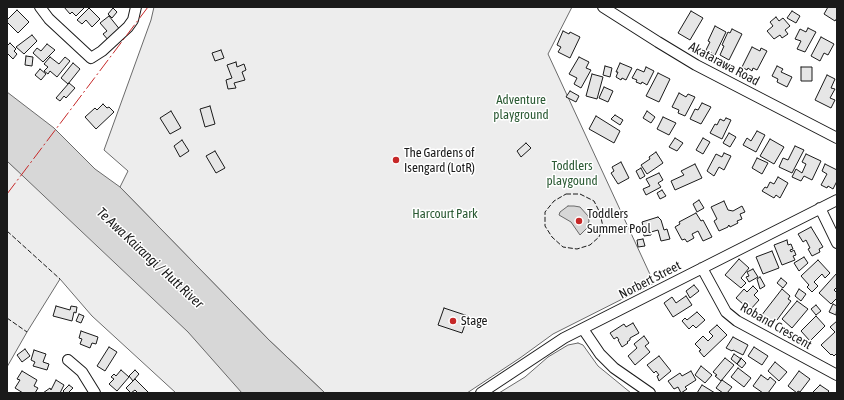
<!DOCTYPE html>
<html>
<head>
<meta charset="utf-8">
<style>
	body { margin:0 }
	#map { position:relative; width:844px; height:400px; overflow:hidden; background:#fff; font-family:"Asap Condensed",sans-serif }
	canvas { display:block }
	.frame { position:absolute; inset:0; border:8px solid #1a1a1a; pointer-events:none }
</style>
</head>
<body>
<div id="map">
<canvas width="844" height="400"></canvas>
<div class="frame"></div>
</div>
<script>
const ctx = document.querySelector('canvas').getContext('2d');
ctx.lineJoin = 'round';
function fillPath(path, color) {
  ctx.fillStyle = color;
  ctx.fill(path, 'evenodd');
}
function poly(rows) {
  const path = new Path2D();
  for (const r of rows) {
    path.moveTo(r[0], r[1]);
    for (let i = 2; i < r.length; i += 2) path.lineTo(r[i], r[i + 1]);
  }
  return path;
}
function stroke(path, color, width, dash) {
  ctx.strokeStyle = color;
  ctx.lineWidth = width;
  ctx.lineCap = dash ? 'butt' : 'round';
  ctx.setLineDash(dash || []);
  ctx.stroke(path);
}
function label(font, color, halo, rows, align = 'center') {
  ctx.font = font + ' "Asap Condensed",sans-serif';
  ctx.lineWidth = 3;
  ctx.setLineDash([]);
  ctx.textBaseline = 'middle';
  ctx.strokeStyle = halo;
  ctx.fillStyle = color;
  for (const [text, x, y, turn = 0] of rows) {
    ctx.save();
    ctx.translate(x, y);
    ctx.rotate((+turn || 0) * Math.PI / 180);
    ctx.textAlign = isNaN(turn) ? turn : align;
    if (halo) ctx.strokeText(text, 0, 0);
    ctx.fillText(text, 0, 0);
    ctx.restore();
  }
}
const green = poly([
	[154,7,572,7,548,54,654,283,553,334,520,358,467,393,325,393,269,340,120,187,128,171,104,150,151,20,154,7],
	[7,161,138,279,252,393,176,393,92,316,60,279,27,332,7,367,7,161],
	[578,343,583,345,598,366,631,393,499,393,525,377,548,357,568,345,578,343]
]);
fillPath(green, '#ededed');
stroke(green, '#6a6a6a', 1);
const water = poly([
	[7,92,54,128,95,169,120,187,269,340,325,393,242,393,188,332,7,161,7,92],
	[568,206,574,206,580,207,588,216,589,221,587,228,580,235,571,222,559,215,560,212,568,206]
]);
fillPath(water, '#d7d7d7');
stroke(water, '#6a6a6a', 1);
const building = poly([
	[64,7,82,7,84,8,76,16,72,12,70,14,64,7],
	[828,7,837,7,837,18,835,21,824,14,828,7],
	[89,8,100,19,92,27,86,20,82,24,77,20,89,8],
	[113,8,117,12,112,18,108,14,113,8],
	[17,10,29,22,18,33,7,22,7,20,17,10],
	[691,11,703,18,690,40,678,33,691,11],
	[792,11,800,16,796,23,787,18,792,11],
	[109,16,121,31,109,41,103,34,107,31,100,23,109,16],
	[776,17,779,21,783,18,790,26,785,30,788,34,782,38,780,35,774,39,767,31,773,26,770,22,776,17],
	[715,26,726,32,715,55,706,50,710,42,708,41,715,26],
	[808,28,816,32,805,52,797,49,801,41,795,39,800,29,806,32,808,28],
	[732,29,742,34,729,60,720,55,724,46,722,45,728,32,730,33,732,29],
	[563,31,569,34,570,32,580,37,570,58,558,52,561,47,557,45,563,31],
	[32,35,37,41,24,54,16,47,32,35],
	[821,37,834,44,828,55,824,53,820,61,811,56,821,37],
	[10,43,16,49,14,51,17,54,13,59,7,53,7,46,10,43],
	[47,44,55,50,43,62,33,53,37,48,41,51,47,44],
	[752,47,760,51,761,48,767,51,757,70,753,68,752,71,748,68,747,70,742,67,752,47],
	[221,50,224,58,215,61,212,53,221,50],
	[26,56,33,57,32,66,25,65,26,56],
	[50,57,59,64,65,57,70,61,57,77,50,71,48,74,44,71,48,67,44,64,50,57],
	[579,57,589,62,586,68,591,70,581,88,574,84,577,78,569,74,579,57],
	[236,62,237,67,244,64,246,70,242,72,245,80,234,83,236,88,228,89,226,80,232,78,227,65,236,62],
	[73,63,80,69,68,84,61,78,73,63],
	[620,63,632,68,626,80,622,78,621,80,616,77,618,72,616,72,620,63],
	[605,66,612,68,610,77,603,75,605,66],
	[777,66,783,69,781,72,792,77,787,87,777,82,778,79,772,76,777,66],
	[646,67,654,71,647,85,642,82,641,84,636,82,637,80,632,78,637,69,644,72,646,67],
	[801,67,812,67,812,81,801,81,801,67],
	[40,69,46,74,41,80,35,75,40,69],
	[658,73,670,79,659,102,646,96,658,73],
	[592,74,603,77,597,99,586,96,592,74],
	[827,75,835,79,831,88,835,89,830,98,835,100,831,108,815,100,827,75],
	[69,83,75,88,66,98,64,96,60,101,56,98,69,83],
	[604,87,613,91,608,102,599,98,604,87],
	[570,91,579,96,576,102,566,97,570,91],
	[679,93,686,97,688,94,695,97,685,116,678,113,679,110,672,107,679,93],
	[702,103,711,107,701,124,690,119,695,109,698,110,702,103],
	[103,104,107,108,109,107,114,112,96,129,85,117,95,108,97,110,103,104],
	[210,106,215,124,205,127,200,109,210,106],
	[171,111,181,128,170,134,160,118,171,111],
	[647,111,655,117,651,123,643,118,647,111],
	[615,115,623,120,620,125,611,119,615,115],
	[596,116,620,131,614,143,589,129,596,116],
	[663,117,676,123,669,135,657,129,663,117],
	[726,118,731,120,722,139,710,133,715,124,717,125,720,119,724,121,726,118],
	[757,131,765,135,756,152,743,145,747,138,751,141,757,131],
	[729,133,736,137,730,147,723,143,729,133],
	[675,138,683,143,677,151,669,147,675,138],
	[703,138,710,142,703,154,696,150,703,138],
	[770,139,784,147,774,164,760,156,770,139],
	[182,140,189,151,180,157,174,146,182,140],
	[526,143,531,148,521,157,517,151,526,143],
	[795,146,804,150,792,173,779,167,783,158,788,160,795,146],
	[215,151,225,168,216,173,206,156,215,151],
	[656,152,663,163,647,174,641,165,650,159,649,157,656,152],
	[724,153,731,156,724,170,719,167,714,176,707,171,716,154,722,157,724,153],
	[806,154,821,161,812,180,804,176,801,181,792,177,796,169,802,173,806,164,802,162,806,154],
	[757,158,768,163,762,174,752,168,757,158],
	[621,162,629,178,618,184,611,173,614,171,612,167,621,162],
	[695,164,702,178,675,190,671,181,684,175,681,171,695,164],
	[825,164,837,170,837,181,833,189,828,186,827,188,821,185,827,174,822,171,825,164],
	[641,168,645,176,640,179,636,171,641,168],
	[659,173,663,180,658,183,661,187,646,195,643,189,650,186,646,179,659,173],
	[778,177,788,183,780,198,776,195,774,198,762,191,765,187,767,188,770,182,774,184,778,177],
	[662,190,666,196,660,199,657,193,662,190],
	[699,200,704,208,697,212,693,204,699,200],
	[724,201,728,210,733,211,742,206,745,212,740,214,742,219,737,221,738,223,730,227,729,225,728,226,728,227,719,231,714,221,717,219,711,207,724,201],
	[696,213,701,221,703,220,712,237,703,241,698,231,692,234,694,238,687,242,685,239,682,240,675,227,680,224,679,222,696,213],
	[658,217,661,220,664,230,667,229,670,239,661,241,658,230,651,232,651,235,644,236,643,232,639,233,638,228,643,226,642,222,658,217],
	[811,227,823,247,819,249,820,252,812,256,808,249,810,248,806,240,803,242,798,234,811,227],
	[643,239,645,246,638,247,637,240,643,239],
	[787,240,788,245,791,244,793,249,790,250,791,252,794,250,796,255,793,256,795,260,782,265,774,245,787,240],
	[772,251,779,268,763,274,756,257,772,251],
	[804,257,808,263,799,271,794,263,804,257],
	[739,259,749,268,741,278,746,283,741,288,725,275,739,259],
	[818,260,830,273,825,278,822,274,814,282,818,286,812,292,807,287,809,285,801,276,818,260],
	[753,269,758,277,749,282,746,277,749,276,747,272,753,269],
	[837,273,837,290,836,288,834,290,837,293,837,298,831,304,819,293,837,273],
	[760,277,765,286,760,289,757,279,760,277],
	[781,278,787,283,783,288,777,283,781,278],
	[694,285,699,291,690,298,686,291,694,285],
	[753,286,758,291,754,295,759,300,750,310,736,298,744,289,747,292,753,286],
	[782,289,790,296,788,299,791,301,777,320,774,318,770,323,761,316,782,289],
	[799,289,806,294,801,301,795,296,799,289],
	[686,296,692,305,673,317,664,303,672,297,676,303,686,296],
	[797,301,808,309,792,328,782,319,797,301],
	[833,304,837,306,836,315,829,312,833,304],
	[816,305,821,311,816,315,811,309,816,305],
	[56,306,70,310,71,306,77,307,76,313,74,312,72,321,53,316,56,306],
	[444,308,468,316,462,333,438,325,444,308],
	[697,312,705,320,696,328,693,325,689,329,682,321,685,318,687,320,697,312],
	[79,314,84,316,81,323,76,321,79,314],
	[816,316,825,326,810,341,801,331,816,316],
	[837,321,837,353,834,356,832,354,831,355,821,345,835,332,830,327,837,321],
	[633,323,639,333,630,338,630,340,627,342,628,343,622,347,618,340,619,340,617,337,614,339,610,333,624,324,626,327,633,323],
	[717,325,727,335,704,357,699,351,701,350,695,344,703,336,708,341,713,336,709,332,717,325],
	[81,331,98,337,96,344,92,343,90,348,80,344,82,339,79,338,81,331],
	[644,336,649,343,645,346,650,352,635,365,628,356,637,348,634,344,644,336],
	[733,337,748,345,743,355,733,350,732,351,726,348,733,337],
	[109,347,117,352,105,371,97,366,109,347],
	[754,347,768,356,762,365,748,356,754,347],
	[25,349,30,356,22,362,17,355,25,349],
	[34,350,46,354,43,362,49,364,47,370,33,366,35,362,31,360,34,350],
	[734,354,741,359,737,364,731,359,734,354],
	[659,356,671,371,659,381,657,376,659,375,656,371,654,373,647,365,659,356],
	[725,358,734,365,721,381,715,376,717,375,713,372,725,358],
	[741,358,746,363,742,368,737,364,741,358],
	[775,362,787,372,779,381,768,371,775,362],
	[701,366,712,375,705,383,695,375,701,366],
	[738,368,751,378,744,387,731,377,738,368],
	[121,370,129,377,117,391,109,384,114,379,111,377,114,374,116,376,121,370],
	[135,370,139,374,133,381,129,376,135,370],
	[22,371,37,380,34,386,38,388,35,393,23,393,15,388,20,380,17,379,22,371],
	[691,371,696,380,685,387,687,389,681,393,678,387,674,389,668,381,680,373,682,376,691,371],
	[799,371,810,379,800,392,798,391,797,393,788,386,799,371],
	[761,375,768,380,770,377,776,382,768,393,763,393,753,386,761,375],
	[135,379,149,393,136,393,137,392,135,390,131,393,126,388,135,379],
	[56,380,64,385,60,393,43,393,50,388,51,390,56,380],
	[722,380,732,387,727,393,723,393,716,388,722,380],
	[69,385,73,388,68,393,65,393,63,391,69,385],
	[702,385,715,393,697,393,702,385],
	[820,385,829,391,827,393,812,393,820,385]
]);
fillPath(building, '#e6e6e6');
stroke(building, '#1a1a1a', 1);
const minor = poly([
	[40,7,49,19,91,58,102,51,128,27,133,20,136,7],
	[603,7,658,42,696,65,837,138],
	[820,208,837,243],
	[702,268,726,312,737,321,837,375],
	[583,329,600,354,614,368,650,393],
	[68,360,82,372,95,393],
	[481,393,564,338,837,200]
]);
stroke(minor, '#1a1a1a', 12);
stroke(minor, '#fff', 10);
stroke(poly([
	[566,194,580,194,594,201,600,213,603,227,599,237,590,245,577,249,563,247,552,237,545,226,545,212,554,201,566,194],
	[7,231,60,279],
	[7,318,27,332]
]), '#1a1a1a', 1, [5, 2]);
stroke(poly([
	[7,194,148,7]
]), '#c62828', 1, [14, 3, 2, 3]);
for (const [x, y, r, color] of [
	[396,160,4,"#c62828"],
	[579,221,4,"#c62828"],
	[453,321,4,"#c62828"]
]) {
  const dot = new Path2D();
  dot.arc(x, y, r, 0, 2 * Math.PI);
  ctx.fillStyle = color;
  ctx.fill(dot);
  stroke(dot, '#fff', 1.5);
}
label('13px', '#1a1a1a', '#fff', [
	["Akatarawa Road",724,64,28],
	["Norbert Street",650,280,-27],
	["Roband Crescent",776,326,30]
]);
label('13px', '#2b5a34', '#fff', [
	["Adventure",521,100],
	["playground",521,115],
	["Toddlers",572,166],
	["playgound",572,181],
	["Harcourt Park",445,214]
]);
label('13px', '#1a1a1a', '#fff', [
	["The Gardens of",404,153],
	["Isengard (LotR)",404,168],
	["Toddlers",587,214],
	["Summer Pool",587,229],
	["Stage",461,321]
], 'left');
label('italic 14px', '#1a1a1a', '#fff', [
	["Te Awa Kairangi / Hutt River",150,258,43]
]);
</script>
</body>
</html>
